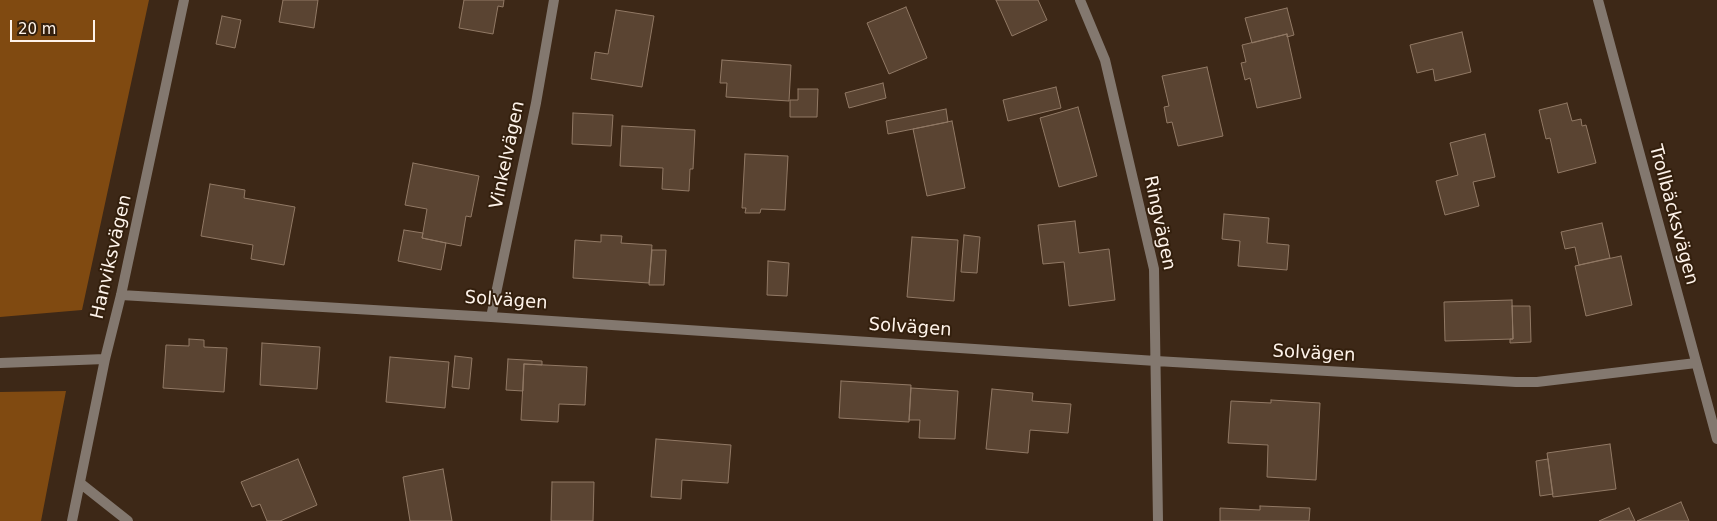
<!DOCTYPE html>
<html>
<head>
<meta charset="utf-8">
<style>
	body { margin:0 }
	#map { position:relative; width:1717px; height:521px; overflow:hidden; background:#3d2817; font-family:"DejaVu Sans",sans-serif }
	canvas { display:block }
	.scale { position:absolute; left:10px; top:20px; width:85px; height:22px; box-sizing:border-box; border:2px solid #fef3ea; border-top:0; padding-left:6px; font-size:15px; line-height:18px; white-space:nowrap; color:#fef3ea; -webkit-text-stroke:4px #331f0d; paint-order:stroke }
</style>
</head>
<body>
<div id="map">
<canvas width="1717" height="521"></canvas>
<div class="scale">20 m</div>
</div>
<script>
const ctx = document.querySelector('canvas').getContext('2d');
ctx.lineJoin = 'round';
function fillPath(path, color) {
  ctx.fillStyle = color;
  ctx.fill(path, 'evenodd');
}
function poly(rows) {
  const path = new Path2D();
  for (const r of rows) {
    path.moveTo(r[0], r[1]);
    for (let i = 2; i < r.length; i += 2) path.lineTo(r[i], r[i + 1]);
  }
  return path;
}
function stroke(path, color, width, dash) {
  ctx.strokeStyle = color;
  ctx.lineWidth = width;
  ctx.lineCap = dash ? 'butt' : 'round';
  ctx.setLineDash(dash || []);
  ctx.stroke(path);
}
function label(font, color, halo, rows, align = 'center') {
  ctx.font = font + ' "DejaVu Sans",sans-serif';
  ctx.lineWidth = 4;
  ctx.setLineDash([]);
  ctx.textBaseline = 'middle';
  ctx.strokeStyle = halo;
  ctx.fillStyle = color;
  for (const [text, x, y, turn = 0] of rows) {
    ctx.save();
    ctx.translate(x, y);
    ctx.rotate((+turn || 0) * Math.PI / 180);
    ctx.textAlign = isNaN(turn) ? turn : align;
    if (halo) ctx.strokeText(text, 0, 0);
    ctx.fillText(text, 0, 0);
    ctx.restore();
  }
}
fillPath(poly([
	[0,0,149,0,82,310,0,317],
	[66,391,41,521,0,521,0,392]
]), '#804a11');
const building = poly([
	[283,0,318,0,314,28,279,22,283,0],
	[464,0,504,0,503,7,498,6,493,34,459,28,464,0],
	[996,0,1038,0,1047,20,1012,36,996,0],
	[906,7,927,58,889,74,867,23,906,7],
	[1287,8,1294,35,1287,37,1287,34,1252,43,1245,18,1287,8],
	[616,10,654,16,642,87,591,79,595,52,608,54,616,10],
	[222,16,241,20,235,48,216,44,222,16],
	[1462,32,1471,72,1435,81,1433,69,1417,73,1410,45,1462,32],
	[1287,34,1301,98,1257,108,1250,78,1245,80,1241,63,1246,62,1242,45,1287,34],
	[722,60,791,65,789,101,726,97,727,83,720,83,722,60],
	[1207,67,1223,136,1178,146,1172,122,1167,123,1164,107,1169,106,1162,76,1207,67],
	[883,83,886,98,849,108,845,93,883,83],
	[1056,87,1061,108,1008,121,1003,100,1056,87],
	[798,89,818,89,817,117,790,117,790,100,798,100,798,89],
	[1567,103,1572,121,1581,119,1582,126,1586,125,1596,163,1558,173,1550,138,1546,139,1539,110,1567,103],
	[1078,107,1097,176,1059,187,1040,118,1078,107],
	[946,109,948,122,888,134,886,121,946,109],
	[573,113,613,115,611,146,572,144,573,113],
	[952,121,965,188,927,196,913,129,952,121],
	[622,126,695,130,693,169,690,169,689,191,662,189,663,168,620,166,622,126],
	[1485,134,1495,177,1473,182,1479,206,1445,215,1436,181,1458,175,1450,143,1485,134],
	[745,154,788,156,785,210,761,209,760,213,745,213,746,208,742,208,745,154],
	[413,163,479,176,471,217,466,216,461,246,422,238,427,209,405,205,413,163],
	[210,184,245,190,244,198,295,207,284,265,251,259,253,245,201,236,210,184],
	[1224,214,1269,218,1267,243,1289,245,1287,270,1238,266,1240,241,1222,239,1224,214],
	[1075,221,1079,253,1109,249,1115,300,1069,306,1064,262,1043,264,1038,225,1075,221],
	[1602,223,1610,258,1579,265,1575,247,1565,249,1561,232,1602,223],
	[404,230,423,233,422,238,446,243,441,270,398,261,404,230],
	[601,235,622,236,621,243,652,245,649,283,573,278,575,240,601,242,601,235],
	[964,235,980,237,977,273,961,272,964,235],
	[912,237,958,240,954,301,907,297,912,237],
	[652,250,666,250,664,285,649,285,652,250],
	[1621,256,1632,305,1586,316,1575,266,1621,256],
	[768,261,789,263,787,296,767,295,768,261],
	[1512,300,1513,339,1445,341,1444,302,1512,300],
	[1512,306,1530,306,1531,342,1510,343,1510,339,1513,339,1512,306],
	[189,339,204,340,204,347,227,348,224,392,163,388,166,345,189,346,189,339],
	[262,343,320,347,317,389,260,385,262,343],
	[455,356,472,358,469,389,452,387,455,356],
	[390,357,449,362,445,408,386,402,390,357],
	[508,359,542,361,542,365,524,364,523,391,506,390,508,359],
	[524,364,587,367,585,405,559,404,558,422,521,420,524,364],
	[841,381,911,385,909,422,839,418,841,381],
	[911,388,958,391,955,439,919,438,920,420,909,420,911,388],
	[992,389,1033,393,1032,401,1071,404,1068,433,1030,430,1028,453,986,449,992,389],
	[1271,400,1320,403,1316,480,1267,477,1268,445,1228,443,1231,401,1271,403,1271,400],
	[656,439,731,445,728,483,682,480,681,499,651,497,656,439],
	[1610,444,1616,489,1553,497,1547,453,1610,444],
	[298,459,317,505,280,521,267,521,260,504,252,507,241,482,298,459],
	[1548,459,1553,494,1540,496,1536,461,1548,459],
	[443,469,452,521,410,521,403,477,443,469],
	[552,482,594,482,593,521,551,521,552,482],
	[1681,502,1689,521,1637,521,1681,502],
	[1260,506,1310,508,1309,521,1220,521,1220,508,1260,510,1260,506],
	[1629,508,1635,521,1599,521,1629,508]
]);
fillPath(building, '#5a4432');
stroke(building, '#917965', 1);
stroke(poly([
	[1080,0,1105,60,1154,269,1158,521],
	[1598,0,1717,439],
	[121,295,491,317,1156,361,1516,382,1537,382,1696,363],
	[491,317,536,103,554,0],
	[0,363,105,359],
	[80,483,128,521],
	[72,521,105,359,121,295,184,0]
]), '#83786f', 10);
label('18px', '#fef3ea', '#331f0d', [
	["Vinkelvägen",508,155,-78],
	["Trollbäcksvägen",1673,215,75],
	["Ringvägen",1159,223,78],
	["Hanviksvägen",112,257,-77],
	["Solvägen",506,301,4],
	["Solvägen",910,328,4],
	["Solvägen",1314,354,3]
]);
</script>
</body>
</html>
